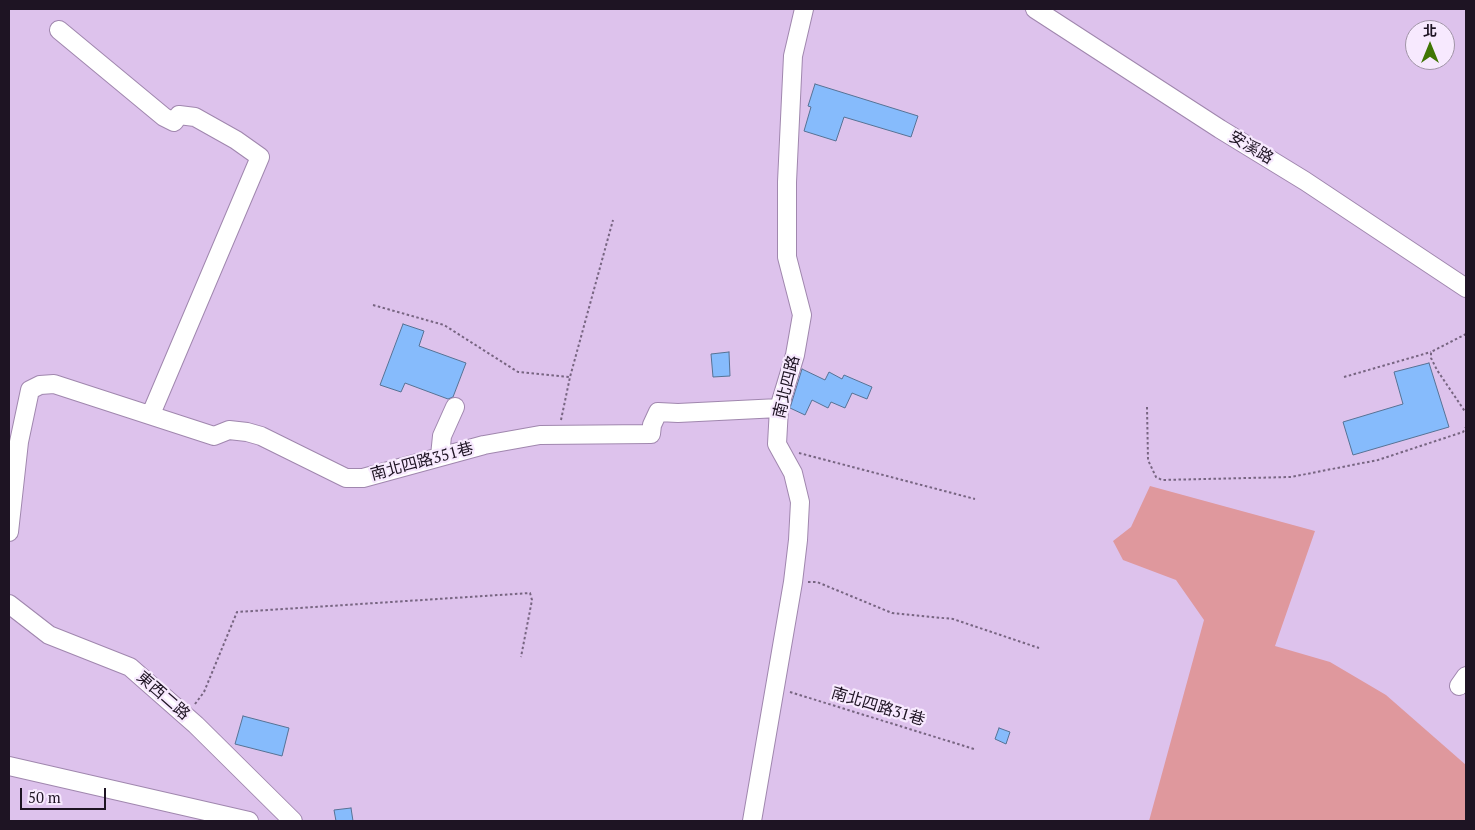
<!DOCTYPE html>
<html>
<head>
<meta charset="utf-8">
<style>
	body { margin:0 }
	#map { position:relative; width:1475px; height:830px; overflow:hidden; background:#ddc2ec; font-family:"PT Serif","Noto Sans TC",serif }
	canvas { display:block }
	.frame { position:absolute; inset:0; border:10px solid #1e1423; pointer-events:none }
	.north { position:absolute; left:1405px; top:20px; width:50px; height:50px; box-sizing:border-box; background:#f7e9fe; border:1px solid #a094a6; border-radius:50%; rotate:0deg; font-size:14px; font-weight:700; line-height:20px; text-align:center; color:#1e1423 }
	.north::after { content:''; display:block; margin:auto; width:18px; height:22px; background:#407604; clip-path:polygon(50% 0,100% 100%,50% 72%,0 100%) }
	.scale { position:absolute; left:20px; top:788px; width:86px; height:22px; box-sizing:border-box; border:2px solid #1e1423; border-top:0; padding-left:6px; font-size:15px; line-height:18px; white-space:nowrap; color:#1e1423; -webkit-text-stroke:4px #f7e9fe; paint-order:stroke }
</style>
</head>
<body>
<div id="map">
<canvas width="1475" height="830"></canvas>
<div class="frame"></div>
<div class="north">北</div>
<div class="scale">50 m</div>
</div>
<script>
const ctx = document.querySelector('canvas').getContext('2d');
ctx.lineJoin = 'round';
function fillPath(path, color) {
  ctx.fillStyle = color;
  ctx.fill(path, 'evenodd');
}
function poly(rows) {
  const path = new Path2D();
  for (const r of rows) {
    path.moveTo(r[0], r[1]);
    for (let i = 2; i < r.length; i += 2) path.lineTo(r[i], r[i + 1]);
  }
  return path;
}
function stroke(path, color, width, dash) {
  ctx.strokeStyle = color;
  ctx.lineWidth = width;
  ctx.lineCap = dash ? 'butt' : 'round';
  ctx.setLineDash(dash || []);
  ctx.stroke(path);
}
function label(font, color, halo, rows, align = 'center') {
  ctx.font = font + ' "PT Serif","Noto Sans TC",serif';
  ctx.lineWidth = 4.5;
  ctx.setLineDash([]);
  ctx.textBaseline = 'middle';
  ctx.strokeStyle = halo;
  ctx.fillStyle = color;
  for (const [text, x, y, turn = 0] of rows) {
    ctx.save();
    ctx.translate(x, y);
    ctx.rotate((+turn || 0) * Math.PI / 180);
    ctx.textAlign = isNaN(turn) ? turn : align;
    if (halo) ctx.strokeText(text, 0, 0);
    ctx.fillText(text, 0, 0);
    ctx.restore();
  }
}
fillPath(poly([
	[1150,486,1315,531,1275,646,1330,662,1386,695,1466,765,1466,821,1149,821,1204,620,1176,580,1123,560,1113,541,1131,527]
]), '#df989d');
const building = poly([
	[815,84,918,116,911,137,844,117,836,141,804,131,811,107,808,106,815,84],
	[403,324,424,331,419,346,466,363,453,397,448,399,405,383,401,392,380,385,403,324],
	[729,352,730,376,713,377,711,354,729,352],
	[1429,363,1449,427,1353,455,1343,422,1403,404,1394,372,1429,363],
	[802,369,825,380,829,372,842,379,844,375,872,387,867,399,852,393,845,408,831,402,828,408,812,400,805,415,790,408,802,369],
	[243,716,289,728,282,756,235,744,243,716],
	[999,728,1010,732,1006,744,995,739,999,728],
	[351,808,353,821,336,821,334,810,351,808]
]);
fillPath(building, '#86bbfc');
stroke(building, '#567294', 1);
const minor = poly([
	[1035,9,1220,129,1305,181,1466,288],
	[59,30,164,117,174,122,179,115,195,117,236,140,260,157,151,414],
	[440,456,442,436,455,407],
	[9,532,19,442,30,390,40,385,54,384,214,436,229,430,247,432,261,436,346,478,363,478,484,445,540,435,651,434,652,425,658,412,678,413,779,408],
	[9,604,49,635,130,667,196,725,293,821],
	[1459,686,1466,676],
	[9,766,249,821],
	[752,821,793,582,798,540,800,502,793,473,777,444,779,408,795,355,802,315,787,257,787,182,793,56,804,9]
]);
stroke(minor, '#a087ae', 20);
stroke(poly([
	[373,305,444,325,518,372,570,377],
	[1466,334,1431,352,1431,358,1437,370,1466,413],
	[1344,377,1431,352],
	[1147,407,1148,460,1156,477,1162,480,1291,477,1378,460,1463,432,1466,427],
	[561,420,570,377,613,220],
	[799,453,975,499],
	[808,582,817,582,892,613,953,619,1039,648],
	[790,692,974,749],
	[195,704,204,692,237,612,530,593,532,600,521,657]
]), '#776581', 2, [2.5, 2.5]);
stroke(minor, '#fff', 18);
label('16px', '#1e1423', '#f7e9fe', [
	["安溪路",1251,148,31],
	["南北四路",787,387,-76],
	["南北四路351巷",422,462,-15],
	["東西二路",163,696,41],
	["南北四路31巷",878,707,17]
]);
</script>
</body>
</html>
